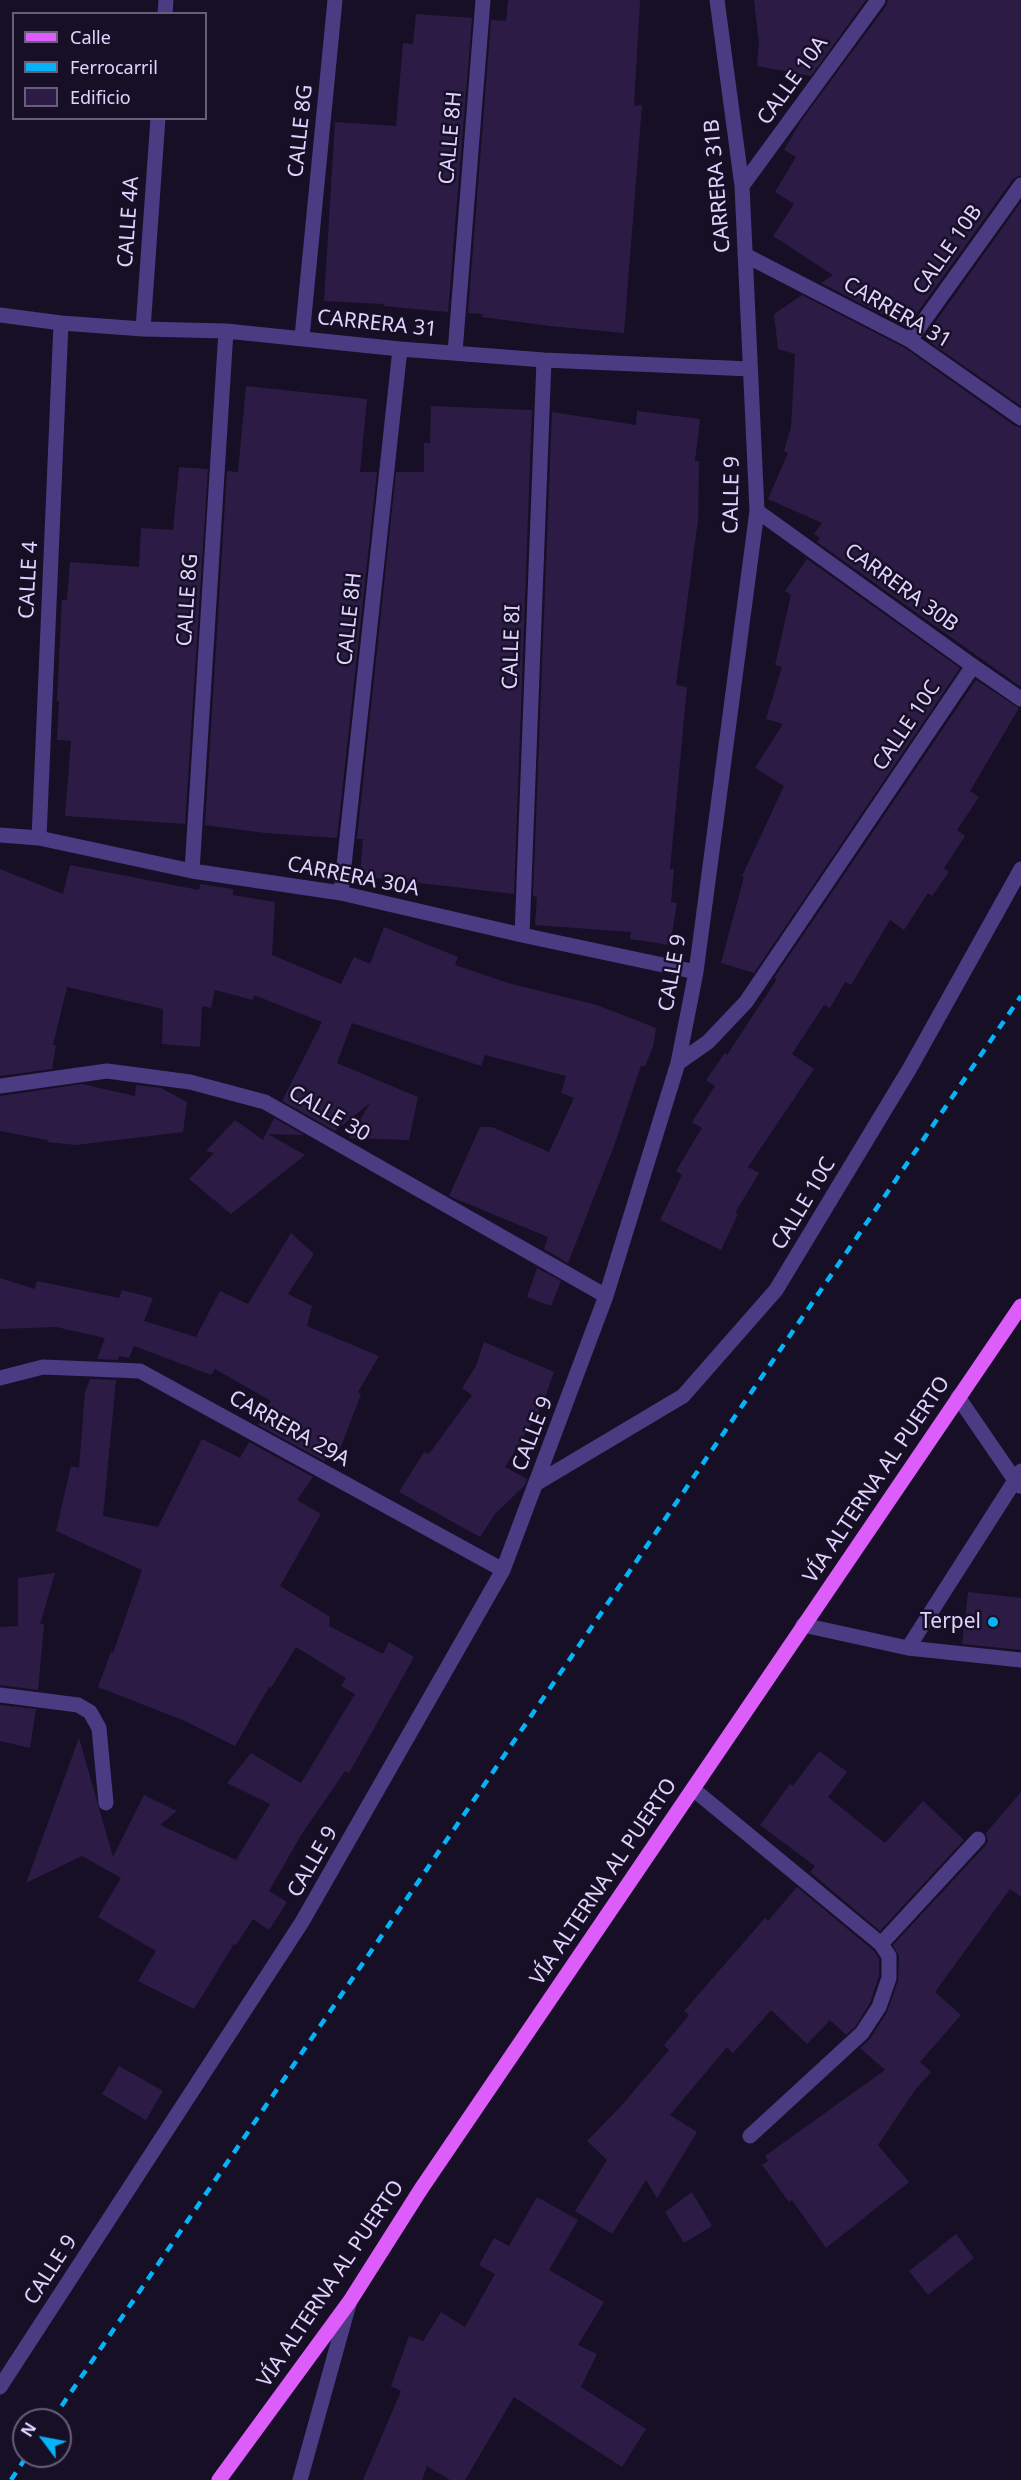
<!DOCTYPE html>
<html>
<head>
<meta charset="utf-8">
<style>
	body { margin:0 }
	#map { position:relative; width:1021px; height:2480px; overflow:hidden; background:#170f25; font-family:"Noto Sans",sans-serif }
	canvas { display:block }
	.legend { position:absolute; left:12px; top:12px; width:195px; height:108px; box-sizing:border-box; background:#170f25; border:2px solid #675e7c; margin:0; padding:8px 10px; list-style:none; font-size:18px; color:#e0d4fe }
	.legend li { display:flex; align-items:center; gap:12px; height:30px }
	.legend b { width:30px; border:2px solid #675e7c }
	.north { position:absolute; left:12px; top:2408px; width:60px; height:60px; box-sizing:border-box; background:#170f25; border:2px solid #675e7c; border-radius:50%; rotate:302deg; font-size:16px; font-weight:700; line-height:24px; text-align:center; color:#e0d4fe }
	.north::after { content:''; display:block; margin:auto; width:21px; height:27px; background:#06b3f8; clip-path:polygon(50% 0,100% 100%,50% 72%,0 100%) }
</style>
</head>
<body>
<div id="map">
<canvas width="1021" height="2480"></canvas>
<ul class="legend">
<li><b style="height:8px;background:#dd5dfb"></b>Calle</li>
<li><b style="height:8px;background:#06b3f8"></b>Ferrocarril</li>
<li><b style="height:16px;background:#2c1c45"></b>Edificio</li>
</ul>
<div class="north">N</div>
</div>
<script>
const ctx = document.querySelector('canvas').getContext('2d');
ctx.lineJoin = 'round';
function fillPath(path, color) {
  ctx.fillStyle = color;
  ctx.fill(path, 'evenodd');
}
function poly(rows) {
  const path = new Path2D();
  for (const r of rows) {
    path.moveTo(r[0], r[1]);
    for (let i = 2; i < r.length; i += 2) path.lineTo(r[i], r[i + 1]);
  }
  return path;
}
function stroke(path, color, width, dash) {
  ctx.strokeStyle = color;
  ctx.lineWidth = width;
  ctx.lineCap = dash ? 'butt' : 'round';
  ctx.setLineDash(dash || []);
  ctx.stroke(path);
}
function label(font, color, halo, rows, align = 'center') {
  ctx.font = font + ' "Noto Sans",sans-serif';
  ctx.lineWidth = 5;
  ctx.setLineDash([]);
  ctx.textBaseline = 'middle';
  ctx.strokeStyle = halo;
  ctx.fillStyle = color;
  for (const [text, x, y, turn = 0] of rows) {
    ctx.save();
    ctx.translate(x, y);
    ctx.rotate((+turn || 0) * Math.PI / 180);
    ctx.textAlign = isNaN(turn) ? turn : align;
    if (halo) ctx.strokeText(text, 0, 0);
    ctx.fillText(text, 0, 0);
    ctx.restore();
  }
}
fillPath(poly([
	[508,0,640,0,634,106,642,105,624,333,550,326,482,317,483,314,468,313,491,20,506,21],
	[754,0,866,0,811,76,757,66,759,43],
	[888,0,1021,0,1021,175,1013,179,907,327,821,283,833,275,773,236,794,204,775,192,796,157,784,150,801,121,886,6],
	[416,14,472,18,448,312,383,306,384,304,324,301,335,122,396,126,403,43,413,44],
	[1021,202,1021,406,924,338],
	[802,295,905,348,1015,426,1021,428,1021,687,817,542,820,538,814,534,822,523,768,499,788,453,784,451,791,427,795,354,778,349,774,314],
	[246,386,367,399,360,472,377,472,337,838,265,833,205,825,227,471,238,472],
	[431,406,532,410,514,894,360,876,363,839,357,839,396,472,424,472,424,443,430,443],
	[637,411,700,419,695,461,699,461,698,520,676,685,687,687,670,869,674,869,671,902,677,903,670,945,630,939,631,932,535,925,537,897,533,896,552,412,636,425],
	[179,467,208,469,185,824,65,816,71,741,57,740,59,701,57,701,62,600,67,600,70,562,139,567,141,528,173,530],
	[807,559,960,668,754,973,721,963,744,877,742,876,784,786,755,768,783,724,766,719,782,667,775,665,791,595,785,591],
	[976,680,1019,708,970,791,979,797,957,830,965,836,944,868,949,872,932,896,928,893,904,930,890,920,851,985,845,982,830,1008,824,1005,792,1054,814,1069,748,1167,759,1173,735,1213,738,1214,721,1250,660,1220,682,1175,676,1171,702,1128,692,1122,715,1086,706,1080,725,1053,727,1055,777,979,774,978],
	[70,865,199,890,200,884,233,889,233,895,275,902,272,955,341,984,354,957,370,964,384,927,458,957,455,965,508,983,597,1005,656,1028,653,1047,645,1066,641,1066,614,1146,568,1263,544,1249,548,1237,449,1196,480,1127,492,1127,549,1152,574,1098,561,1093,566,1076,485,1055,481,1066,352,1023,337,1063,418,1097,409,1140,349,1138,370,1103,335,1131,282,1101,322,1022,254,995,253,1000,215,990,211,1008,202,1006,200,1047,162,1044,163,1009,67,987,53,1045,56,1045,52,1069,0,1076,0,869,63,894],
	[82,1084,135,1096,136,1085,161,1088,187,1102,183,1132,76,1145,47,1142,48,1140,0,1131,0,1096],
	[274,1118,304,1135,268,1134,305,1155,231,1214,189,1179,214,1153,206,1151,235,1120,263,1140],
	[291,1233,314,1254,288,1294,312,1306,307,1326,379,1356,358,1392,361,1394,340,1449,336,1446,324,1461,258,1425,271,1401,215,1369,211,1375,134,1346,129,1358,119,1356,118,1360,97,1359,105,1338,56,1327,0,1329,0,1278,35,1289,37,1281,119,1298,122,1290,153,1298,144,1321,196,1337,220,1291,248,1304],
	[537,1268,561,1281,551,1306,527,1297],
	[484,1342,554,1372,542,1406,505,1467,527,1479,525,1485,495,1514,480,1537,399,1492,424,1452,429,1454,472,1395,462,1388,476,1366],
	[90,1379,116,1380,103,1516,158,1527,202,1439,240,1458,249,1442,313,1477,297,1500,321,1514,280,1586,330,1617,329,1626,383,1654,389,1642,414,1657,349,1773,345,1771,301,1835,269,1891,287,1902,269,1930,253,1919,236,1945,234,1944,194,2009,138,1981,156,1951,98,1917,121,1878,82,1856,26,1883,79,1738,113,1857,144,1795,177,1811,160,1825,236,1860,270,1804,227,1783,251,1753,301,1783,355,1694,341,1686,346,1678,296,1647,271,1688,269,1687,235,1746,185,1721,98,1687,111,1652,113,1653,142,1570,56,1531,71,1466,79,1468,85,1392],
	[55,1573,40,1624,44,1624,38,1690,0,1685,0,1627,18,1626,18,1578],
	[968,1592,1021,1598,1021,1650,962,1644],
	[0,1705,36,1709,30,1748,0,1741],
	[819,1751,847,1772,828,1797,885,1843,923,1801,964,1840,880,1931,810,1872,815,1866,760,1825,790,1784,793,1786],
	[1021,1792,1021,1897,1010,1889,935,1992,961,2015,920,2062,931,2072,915,2090,878,2145,909,2182,826,2248,792,2200,789,2202,762,2165,768,2161,765,2156,885,2070,860,2048,870,2039,887,2012,898,1981,899,1956,893,1945,985,1846,988,1841,986,1833],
	[797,1887,874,1951,879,1959,879,1976,870,2003,855,2027,846,2035,830,2020,807,2044,771,2010,733,2053,727,2047,670,2115,697,2132,657,2198,646,2180,612,2234,575,2211,607,2160,587,2141,621,2106,669,2050,664,2045,689,2015,684,2011,765,1918,768,1921],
	[119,2066,163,2091,146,2120,102,2094],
	[692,2192,712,2226,684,2243,665,2212],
	[537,2197,578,2220,549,2270,604,2302,578,2345,597,2354,581,2387,646,2429,622,2467,514,2397,465,2480,450,2480,427,2466,422,2480,363,2480,401,2391,391,2386,409,2336,423,2341,441,2312,465,2327,495,2274,479,2265,494,2238,509,2246],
	[956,2234,974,2258,928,2295,909,2271]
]), '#2c1c45');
stroke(poly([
	[165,14,166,0],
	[742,186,878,0],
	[745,255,910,340,1021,418],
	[0,315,61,323,143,329,226,331,400,349,544,360,750,369],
	[143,329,158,118],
	[302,337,335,0],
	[910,340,1021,185],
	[455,352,483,0],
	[757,511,973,666,1021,699],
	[0,835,39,838,192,871,341,893,522,935,696,972],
	[39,838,61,323],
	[192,871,226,331],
	[341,893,400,349],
	[522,935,544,360],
	[678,1063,708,1042,746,1002,973,666],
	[0,1086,107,1071,190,1082,265,1102,606,1296],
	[0,1378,43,1367,140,1371,503,1570],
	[958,1397,1019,1486],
	[537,1483,683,1396,776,1290,910,1068,1021,869],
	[803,1625,908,1648,1021,1471],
	[908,1648,1021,1660],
	[0,1695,78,1705,90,1712,99,1728,106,1803],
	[693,1789,881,1944,889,1956,889,1978,879,2007,862,2033,750,2136],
	[881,1944,978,1839],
	[0,2387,302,1922,503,1570,606,1296,678,1063,696,972,757,511,742,186,717,0],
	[300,2480,349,2304]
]), '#4b3b82', 15);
stroke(poly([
	[219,2480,350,2301,421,2189,1021,1306]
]), '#dd5dfb', 15);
stroke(poly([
	[52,2420,1021,996],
	[11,2480,27,2456]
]), '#06b3f8', 4.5, [9, 8]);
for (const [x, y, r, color] of [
	[993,1622,6,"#06b3f8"]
]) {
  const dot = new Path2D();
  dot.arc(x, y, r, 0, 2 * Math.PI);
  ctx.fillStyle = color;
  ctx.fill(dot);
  stroke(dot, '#170f25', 2);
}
label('21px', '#e0d4fe', '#170f25', [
	["CALLE 10A",793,81,-54],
	["CALLE 8G",301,131,-84],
	["CALLE 8H",451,138,-85],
	["CARRERA 31B",718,186,-95],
	["CALLE 4A",129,222,-86],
	["CALLE 10B",948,250,-55],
	["CARRERA 31",897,313,30],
	["CARRERA 31",377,324,6],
	["CALLE 9",732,495,-89],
	["CALLE 4",29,580,-87],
	["CARRERA 30B",901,588,36],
	["CALLE 8G",188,600,-86],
	["CALLE 8H",350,619,-84],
	["CALLE 8I",512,647,-88],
	["CALLE 10C",907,726,-56],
	["CARRERA 30A",353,877,11],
	["CALLE 9",673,973,-80],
	["CALLE 30",329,1114,30],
	["CALLE 10C",804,1204,-59],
	["CARRERA 29A",289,1429,29],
	["CALLE 9",533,1434,-69],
	["VÍA ALTERNA AL PUERTO",877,1480,-56],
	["CALLE 9",313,1862,-60],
	["VÍA ALTERNA AL PUERTO",604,1882,-56],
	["CALLE 9",51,2270,-57],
	["VÍA ALTERNA AL PUERTO",331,2284,-56]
]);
label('21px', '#e0d4fe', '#170f25', [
	["Terpel",981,1622]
], 'right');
</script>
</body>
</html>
